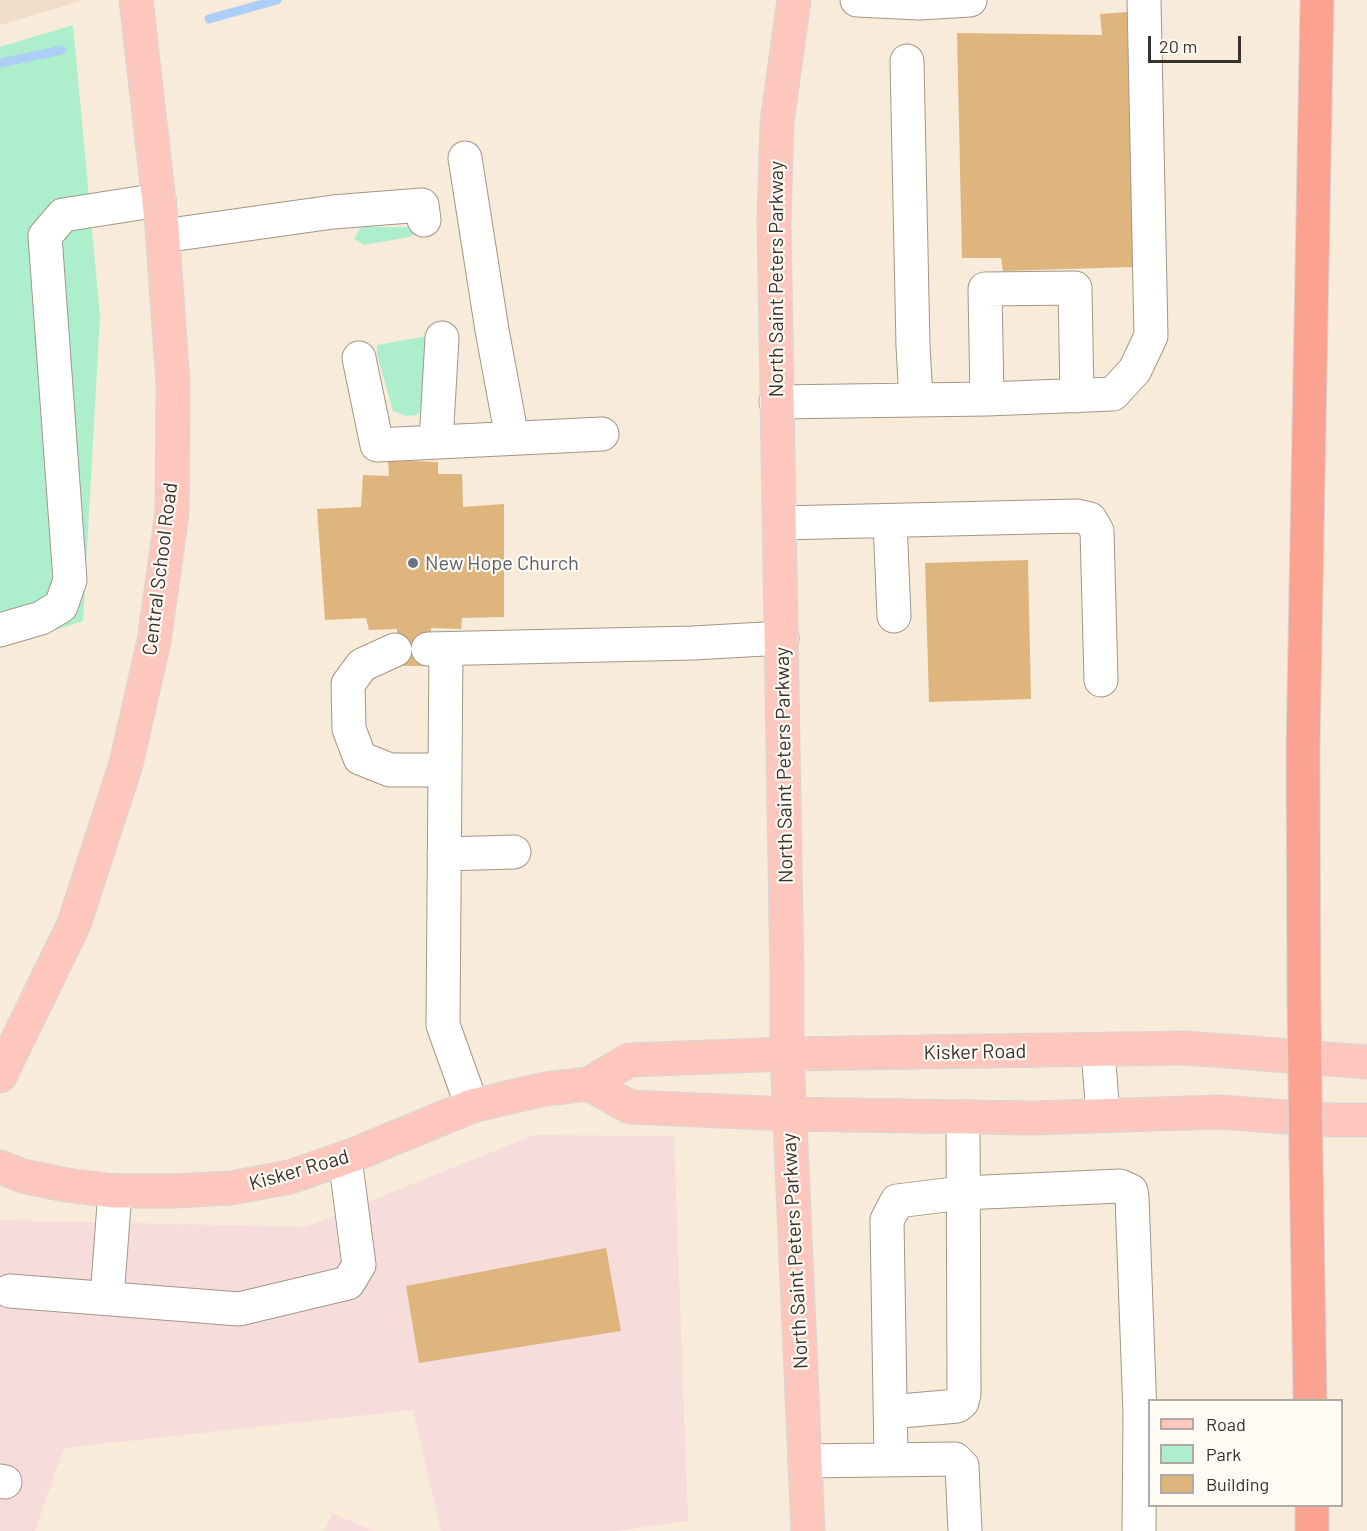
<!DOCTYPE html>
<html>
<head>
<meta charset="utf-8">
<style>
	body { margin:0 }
	#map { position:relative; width:1367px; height:1531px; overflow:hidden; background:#f8ebda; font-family:Barlow,sans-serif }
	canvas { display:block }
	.legend { position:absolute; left:1148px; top:1399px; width:195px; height:108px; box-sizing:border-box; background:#fffaf3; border:2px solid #afaaa3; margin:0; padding:8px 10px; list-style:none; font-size:18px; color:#37322b }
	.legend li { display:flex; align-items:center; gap:12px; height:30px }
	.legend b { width:30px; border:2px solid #afaaa3 }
	.scale { position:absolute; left:1148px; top:36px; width:93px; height:27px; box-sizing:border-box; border:3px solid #37322b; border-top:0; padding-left:8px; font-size:18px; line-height:21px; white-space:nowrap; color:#37322b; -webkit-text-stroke:4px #fffaf3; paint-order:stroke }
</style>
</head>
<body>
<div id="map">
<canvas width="1367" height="1531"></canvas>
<ul class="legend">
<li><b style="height:8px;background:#fdc7bd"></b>Road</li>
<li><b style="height:16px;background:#adefcc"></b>Park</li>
<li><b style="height:16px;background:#ddb57d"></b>Building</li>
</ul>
<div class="scale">20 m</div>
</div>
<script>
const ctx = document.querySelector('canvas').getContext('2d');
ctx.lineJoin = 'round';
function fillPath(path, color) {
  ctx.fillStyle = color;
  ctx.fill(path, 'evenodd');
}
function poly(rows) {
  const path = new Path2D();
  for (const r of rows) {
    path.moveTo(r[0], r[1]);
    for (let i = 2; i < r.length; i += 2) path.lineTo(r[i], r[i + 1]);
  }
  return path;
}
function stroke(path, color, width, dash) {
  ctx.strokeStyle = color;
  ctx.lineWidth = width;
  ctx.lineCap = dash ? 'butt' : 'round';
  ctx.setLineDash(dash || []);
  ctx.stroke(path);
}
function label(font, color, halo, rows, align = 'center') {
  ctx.font = font + ' Barlow,sans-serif';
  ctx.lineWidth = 4.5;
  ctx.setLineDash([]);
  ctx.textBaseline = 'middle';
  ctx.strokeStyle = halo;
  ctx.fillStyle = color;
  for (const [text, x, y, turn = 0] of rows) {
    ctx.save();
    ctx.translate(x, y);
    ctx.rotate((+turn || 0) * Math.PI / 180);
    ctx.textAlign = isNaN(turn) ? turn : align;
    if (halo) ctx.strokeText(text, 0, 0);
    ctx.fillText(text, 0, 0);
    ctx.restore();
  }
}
fillPath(poly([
	[534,1135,674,1136,688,1521,616,1531,441,1531,413,1410,64,1448,35,1531,0,1531,0,1220,306,1227],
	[333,1513,333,1514,374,1531,324,1531]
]), '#f7dcdc');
fillPath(poly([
	[0,0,84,0,0,25]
]), '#f0dec8');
fillPath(poly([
	[73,25,100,316,83,621,0,648,0,47],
	[361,227,408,227,414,233,410,237,364,245,354,239],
	[428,336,427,403,417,415,406,416,393,411,377,354,377,345]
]), '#adefcc');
stroke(poly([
	[209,19,277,0],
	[0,63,62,50]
]), '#adcef7', 9);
fillPath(poly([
	[1127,12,1133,267,1003,271,1001,258,962,258,957,33,1102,35,1100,14],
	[388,460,438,462,438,474,462,474,463,507,504,504,504,617,462,618,461,629,431,628,432,666,397,666,397,629,369,630,366,618,325,620,317,509,361,507,363,475,389,476],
	[1028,560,1031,699,929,702,925,563],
	[606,1248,621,1331,419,1363,406,1286]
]), '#ddb57d');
const minor = poly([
	[857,0,919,3,970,0],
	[465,158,492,330,512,438],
	[163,236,333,212,422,205,424,220],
	[359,358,377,445,602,434],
	[987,399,1113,394,1135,370,1151,336,1144,0],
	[916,400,987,399,985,289,1075,288,1077,396],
	[776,402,916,400,913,346,907,61],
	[436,442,442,338],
	[890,521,894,616],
	[780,523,1077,516,1090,519,1097,531,1101,680],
	[0,630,41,618,61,606,70,580,45,236,63,215,159,200],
	[428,649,693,643,782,638],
	[395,650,362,665,348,684,349,729,360,758,390,770,445,770,443,1025,472,1106],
	[445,770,446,649],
	[444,854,514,852],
	[1098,1050,1103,1115],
	[10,1291,239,1309,348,1283,359,1265,345,1158],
	[107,1298,115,1191],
	[890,1412,957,1406,962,1402,964,1394,963,1117],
	[891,1459,887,1220,897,1201,962,1193,1120,1186,1131,1191,1132,1197,1140,1414,1139,1531],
	[805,1461,955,1459,962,1466,965,1531],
	[0,1481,5,1482]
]);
const major = poly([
	[794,0,777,122,774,221,787,979,787,1054,808,1531],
	[0,1076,74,924,126,764,154,641,172,513,173,384,162,228,136,0],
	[589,1084,630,1107,789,1114,1032,1118,1219,1112,1330,1120,1367,1120],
	[0,1167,23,1176,66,1185,115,1191,174,1191,231,1188,290,1177,353,1155,472,1106,545,1089,589,1084,629,1060,787,1054,1186,1048,1367,1062]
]);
const highway = poly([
	[1304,1003,1303,749,1317,0],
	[1306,1156,1310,1400],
	[1312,1506,1312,1531]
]);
stroke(minor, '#a29686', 35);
stroke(major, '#d7d6d5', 35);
stroke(highway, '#d7d6d5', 35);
stroke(minor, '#fff', 33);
stroke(major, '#fdc7bd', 33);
stroke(highway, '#fba291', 33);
const highwayBridge = poly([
	[1304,1003,1306,1156]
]);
stroke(highwayBridge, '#d7d6d5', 35, []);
stroke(highwayBridge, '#fba291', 33);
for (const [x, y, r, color] of [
	[413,563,6,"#6b7280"]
]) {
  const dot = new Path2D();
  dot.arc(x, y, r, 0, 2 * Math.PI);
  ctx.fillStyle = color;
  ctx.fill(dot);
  stroke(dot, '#fffaf3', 2);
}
label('20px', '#37322b', '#fffaf3', [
	["North Saint Peters Parkway",776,279,-90],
	["Central School Road",160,569,-83],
	["North Saint Peters Parkway",784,765,-91],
	["Kisker Road",975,1052,-1],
	["Kisker Road",299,1170,-16],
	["North Saint Peters Parkway",795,1251,-93]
]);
label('20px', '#5b616d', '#fffaf3', [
	["New Hope Church",425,563]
], 'left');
</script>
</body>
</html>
